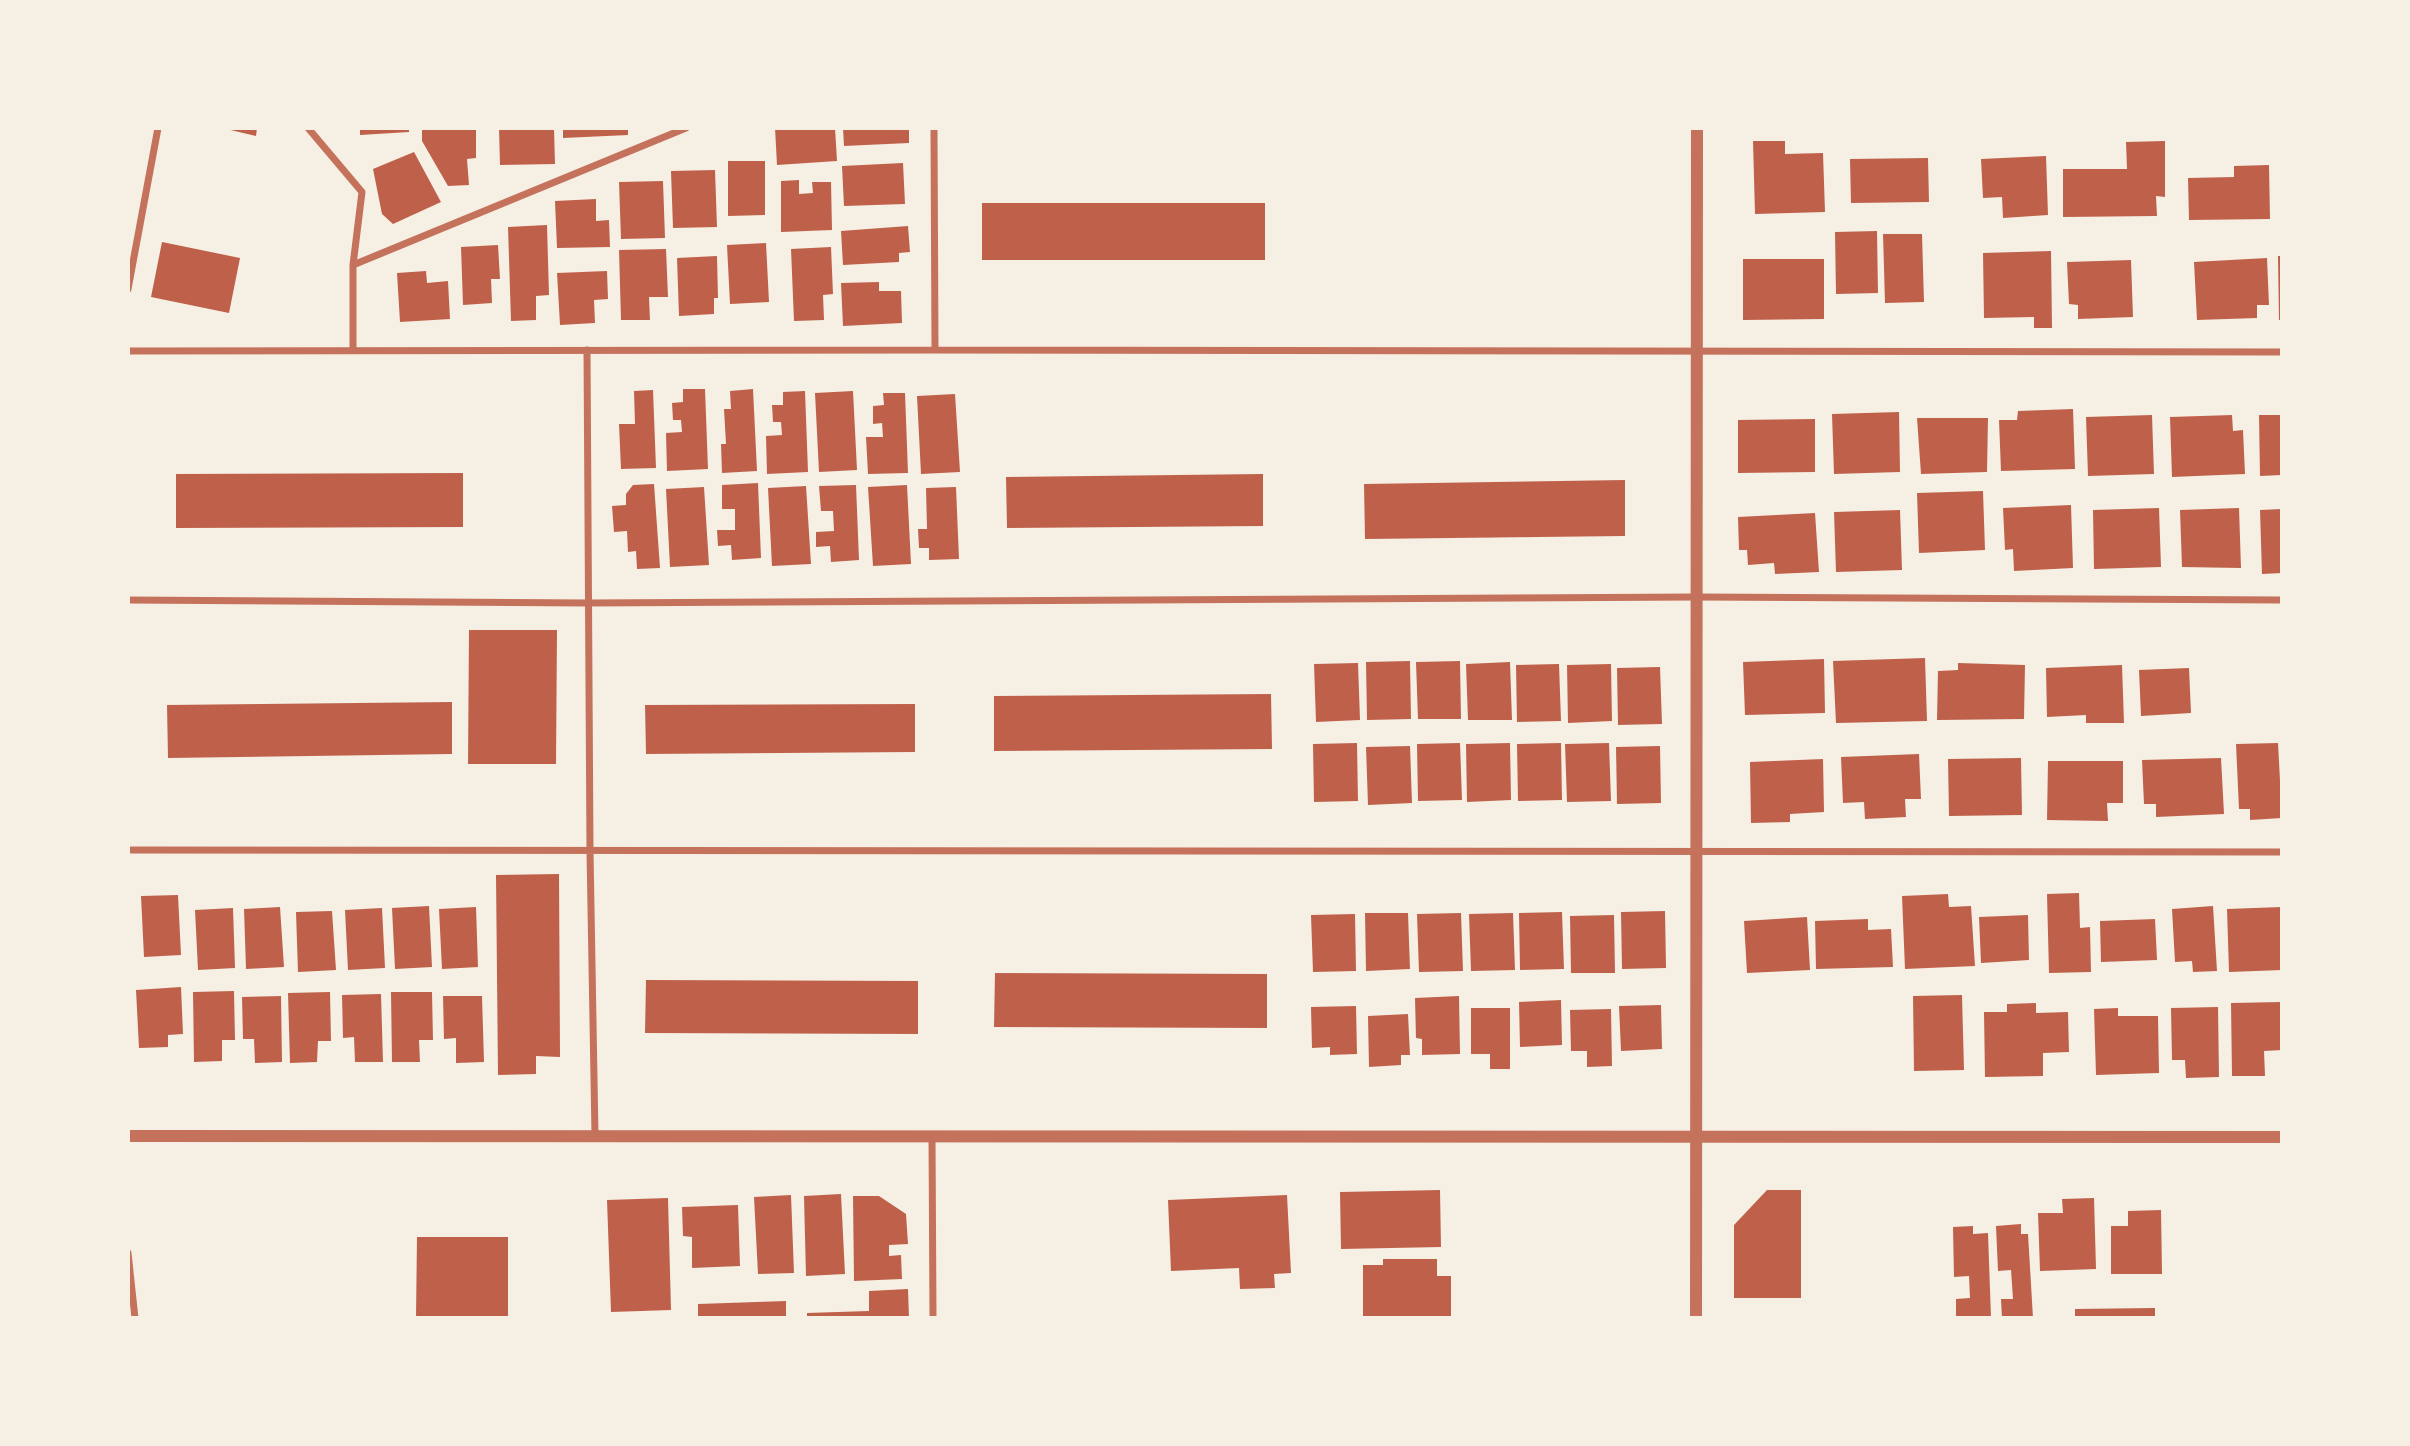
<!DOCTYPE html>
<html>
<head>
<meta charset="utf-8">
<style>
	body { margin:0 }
	#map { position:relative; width:2410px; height:1446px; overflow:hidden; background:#f6efe4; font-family:"PT Serif",serif }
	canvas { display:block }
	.frame { position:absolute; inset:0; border:130px solid #f6efe4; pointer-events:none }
</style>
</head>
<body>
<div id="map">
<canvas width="2410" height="1446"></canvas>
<div class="frame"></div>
</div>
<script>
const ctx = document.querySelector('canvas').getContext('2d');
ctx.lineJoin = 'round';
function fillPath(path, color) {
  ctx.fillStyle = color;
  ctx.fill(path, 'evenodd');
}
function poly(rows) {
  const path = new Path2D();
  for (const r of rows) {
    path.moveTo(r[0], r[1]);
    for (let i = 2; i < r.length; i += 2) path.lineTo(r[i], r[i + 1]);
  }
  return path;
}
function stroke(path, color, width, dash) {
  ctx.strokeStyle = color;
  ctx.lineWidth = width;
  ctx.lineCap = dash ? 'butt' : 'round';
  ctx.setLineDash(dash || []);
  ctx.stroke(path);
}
fillPath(poly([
	[222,128,257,128,256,136],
	[360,128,409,128,409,132,360,135],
	[422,128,476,128,476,158,467,159,469,185,448,186,422,141],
	[499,128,554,128,555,164,500,165],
	[563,128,628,128,628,135,563,138],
	[775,128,835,128,837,161,777,165],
	[843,128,909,128,909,143,844,146],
	[1753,141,1785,141,1785,154,1823,153,1825,212,1755,214],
	[2165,141,2165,197,2156,196,2157,216,2063,217,2063,169,2127,169,2126,142],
	[414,152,441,202,393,224,382,214,373,169],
	[2046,156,2048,215,2003,218,2002,197,1983,198,1981,159],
	[1928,158,1929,202,1851,203,1850,159],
	[728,161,765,161,765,215,728,216],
	[903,163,905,204,844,206,842,166],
	[2269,165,2270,219,2189,220,2188,178,2234,177,2234,166],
	[715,170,717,227,673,228,671,171],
	[799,180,799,194,813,193,812,182,831,182,832,230,781,232,781,181],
	[663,181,665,238,621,239,619,182],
	[596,199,596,221,609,220,610,247,557,248,555,201],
	[982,203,1265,203,1265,260,982,260],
	[547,225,549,295,536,296,536,320,511,321,508,227],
	[908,226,910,252,899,253,899,262,843,265,841,231],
	[1877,231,1878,293,1836,294,1835,232],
	[1883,234,1922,234,1924,302,1885,303],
	[162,242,240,258,229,313,151,297],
	[766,243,769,302,730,304,727,245],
	[498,245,500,279,491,279,492,303,463,305,461,247],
	[831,247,833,294,823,295,824,320,794,321,791,249],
	[666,249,668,297,649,297,650,320,621,320,619,250],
	[2051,251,2052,328,2034,328,2034,317,1984,318,1983,253],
	[717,256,718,298,714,298,714,314,679,316,677,258],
	[2278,256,2282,256,2282,320,2279,320],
	[2267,258,2269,305,2257,305,2257,318,2197,320,2194,262],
	[1743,259,1824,259,1824,319,1743,320],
	[2131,260,2133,317,2078,319,2078,305,2069,304,2067,262],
	[426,271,427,283,448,281,450,319,400,322,397,273],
	[607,271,608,299,594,300,595,323,560,325,557,273],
	[879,282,879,291,901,291,902,323,843,326,841,283],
	[683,389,705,389,708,469,667,471,666,433,682,432,681,420,673,420,672,403,683,402],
	[753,389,757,471,722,473,721,444,726,444,724,409,731,409,730,391],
	[653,390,656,468,621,469,619,424,635,424,634,391],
	[805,391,808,472,767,474,766,436,782,435,781,422,773,422,772,405,783,405,783,392],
	[853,391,857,470,819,472,815,393],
	[883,393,905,393,908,473,868,474,866,437,883,437,882,423,873,424,873,406,884,405],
	[955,394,960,472,921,474,917,396],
	[2073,409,2075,469,2001,471,1999,420,2017,420,2018,411],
	[1899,412,1900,472,1834,474,1832,414],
	[2152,415,2154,474,2088,476,2086,417],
	[2232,415,2233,431,2243,430,2245,474,2172,477,2170,417],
	[2259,415,2282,415,2282,475,2260,476],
	[1917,418,1988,418,1987,472,1921,474],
	[1815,419,1815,472,1738,473,1738,420],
	[463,473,463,527,176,528,176,474],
	[1263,474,1263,526,1007,528,1006,477],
	[1625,480,1625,536,1365,539,1364,484],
	[758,483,761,558,732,560,731,545,718,546,717,530,735,530,735,509,722,509,722,485],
	[654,484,660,568,637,569,636,551,628,552,627,531,614,532,612,506,626,505,626,494,633,485],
	[856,485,859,560,831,562,830,546,816,547,816,532,834,531,833,511,821,511,819,486],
	[907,485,911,564,873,566,868,487],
	[806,486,811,564,772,566,768,488],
	[704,487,709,565,670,567,666,489],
	[956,487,959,559,929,560,929,548,919,548,918,529,927,529,926,488],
	[1983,491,1985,550,1919,553,1917,493],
	[2071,505,2073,568,2014,571,2013,549,2005,550,2003,508],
	[2159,508,2161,567,2094,569,2093,510],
	[2239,508,2241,568,2182,567,2180,510],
	[2282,509,2282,573,2262,574,2260,510],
	[1900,510,1902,570,1836,572,1834,512],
	[1815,513,1819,572,1775,574,1774,563,1748,565,1747,550,1739,550,1738,517],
	[469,630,557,630,556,764,468,764],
	[1925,658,1927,721,1836,723,1833,661],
	[1824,659,1825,713,1745,715,1743,662],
	[1410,661,1411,719,1367,720,1366,662],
	[1460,661,1461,719,1418,719,1416,662],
	[1510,662,1512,720,1468,720,1466,664],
	[1358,663,1360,720,1316,722,1314,664],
	[1958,663,2025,665,2024,719,1937,720,1938,671,1958,670],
	[1559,664,1561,721,1517,722,1516,665],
	[1611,664,1612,721,1568,723,1567,665],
	[2122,665,2124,723,2086,723,2086,715,2047,717,2046,668],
	[1660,667,1662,724,1618,725,1617,668],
	[2189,668,2191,713,2141,716,2139,670],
	[1271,694,1272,749,994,751,994,696],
	[452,702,452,754,168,758,167,705],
	[915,704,915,752,646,754,645,705],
	[1357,743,1358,801,1314,802,1313,744],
	[1460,743,1462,800,1418,801,1417,744],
	[1510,743,1511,800,1467,802,1466,744],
	[1561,743,1562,800,1518,801,1517,744],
	[1609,743,1611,801,1567,802,1565,744],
	[2278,743,2282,818,2250,820,2250,809,2239,809,2236,744],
	[1410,746,1412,803,1368,805,1366,747],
	[1660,746,1661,803,1617,804,1616,747],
	[1919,754,1921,799,1905,799,1906,817,1865,819,1864,802,1843,803,1841,757],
	[2021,758,2022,815,1949,816,1948,759],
	[2221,758,2224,814,2156,817,2156,804,2144,804,2142,760],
	[1823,759,1824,812,1790,814,1790,822,1751,823,1750,762],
	[2048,761,2123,761,2123,803,2107,803,2108,821,2047,820],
	[559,874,560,1057,536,1056,536,1074,498,1075,496,875],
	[2079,893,2080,928,2090,927,2091,972,2049,973,2047,894],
	[1948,894,1949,907,1971,906,1975,966,1905,969,1902,896],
	[178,895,181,955,144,957,141,896],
	[429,906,432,967,395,969,392,908],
	[2213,906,2217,971,2193,972,2192,961,2175,962,2172,909],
	[280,907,284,967,246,969,244,909],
	[476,907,478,967,442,969,439,909],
	[2282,907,2282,970,2229,972,2227,909],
	[233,908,235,968,198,970,195,910],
	[382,908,385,968,348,970,345,910],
	[332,911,336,970,298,972,296,912],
	[1665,911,1666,968,1622,969,1621,912],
	[1562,912,1564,969,1520,970,1519,913],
	[1365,913,1408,913,1410,969,1366,971],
	[1461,913,1463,971,1419,972,1417,914],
	[1513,913,1515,970,1471,971,1469,914],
	[1355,914,1356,971,1313,972,1311,915],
	[1614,915,1615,973,1571,973,1570,916],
	[2028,915,2029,960,1981,963,1979,917],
	[1807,917,1810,970,1747,973,1744,921],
	[1868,919,1868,930,1891,929,1893,967,1816,969,1815,921],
	[2155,919,2157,960,2101,962,2100,921],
	[995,973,1267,974,1267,1028,994,1027],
	[646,980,918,981,918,1034,645,1033],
	[181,987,183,1034,168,1035,168,1047,139,1048,136,990],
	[234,991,235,1040,222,1040,222,1061,194,1062,193,992],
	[330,992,331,1041,318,1041,317,1062,290,1063,288,993],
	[391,992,432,992,433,1040,419,1040,420,1062,392,1062],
	[381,994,383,1062,355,1062,354,1037,343,1038,342,995],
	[1962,995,1964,1070,1914,1071,1913,996],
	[281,996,282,1062,255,1063,254,1039,243,1039,242,997],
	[443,996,482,996,484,1062,456,1063,456,1038,444,1039],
	[1459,996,1460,1054,1422,1055,1422,1039,1416,1038,1415,998],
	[1561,1000,1562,1045,1520,1047,1519,1002],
	[2282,1002,2282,1050,2264,1051,2265,1076,2232,1076,2231,1003],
	[2036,1003,2036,1013,2068,1012,2069,1052,2043,1053,2043,1076,1985,1077,1984,1012,2007,1012,2007,1004],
	[1661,1005,1662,1049,1621,1051,1619,1006],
	[1356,1006,1357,1054,1330,1055,1330,1047,1312,1048,1311,1007],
	[2218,1007,2219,1077,2186,1078,2185,1060,2172,1060,2171,1008],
	[1471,1008,1510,1008,1510,1069,1490,1069,1490,1054,1471,1054],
	[2118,1008,2118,1016,2158,1016,2159,1073,2096,1075,2094,1009],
	[1611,1009,1612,1066,1587,1067,1587,1051,1571,1051,1570,1010],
	[1408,1014,1410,1055,1401,1055,1401,1065,1369,1067,1368,1016],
	[1440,1190,1441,1247,1341,1249,1340,1192],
	[1767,1190,1801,1190,1801,1298,1734,1298,1734,1225],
	[841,1194,845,1274,806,1276,804,1196],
	[791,1195,794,1273,758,1274,754,1197],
	[1287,1195,1291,1273,1274,1274,1275,1288,1240,1289,1239,1268,1171,1271,1168,1200],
	[853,1196,879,1196,906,1214,908,1244,889,1245,889,1256,901,1255,902,1279,854,1281],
	[668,1198,671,1310,611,1312,607,1200],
	[2094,1198,2096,1269,2040,1271,2038,1213,2063,1213,2062,1199],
	[738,1205,740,1266,692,1268,692,1237,683,1236,682,1207],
	[2161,1210,2162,1274,2111,1274,2111,1226,2128,1226,2128,1211],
	[2021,1224,2021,1234,2028,1234,2033,1318,2002,1318,2001,1299,2013,1299,2011,1270,1998,1271,1996,1226],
	[1973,1226,1973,1234,1988,1233,1991,1318,1956,1318,1956,1299,1970,1298,1969,1276,1954,1277,1953,1227],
	[417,1237,508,1237,508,1318,416,1318],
	[1383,1259,1437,1259,1437,1276,1451,1276,1451,1318,1363,1318,1363,1265,1383,1265],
	[908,1289,909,1318,807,1318,807,1313,869,1311,869,1291],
	[786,1301,786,1318,698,1318,698,1304],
	[2155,1308,2155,1318,2075,1318,2075,1309]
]), '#bf614a');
stroke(poly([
	[308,128,362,192,353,265,353,350],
	[934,128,935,350],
	[353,265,686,128],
	[128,289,158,128],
	[587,350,590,851,595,1135],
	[128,351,935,350,2282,352],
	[128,600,588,603,1696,597,2282,600],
	[128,850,2282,852],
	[932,1135,933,1318],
	[128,1253,135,1318]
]), '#c5725c', 7);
stroke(poly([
	[128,1136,2282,1137],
	[1696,1318,1697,128]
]), '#c5725c', 12);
</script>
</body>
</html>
